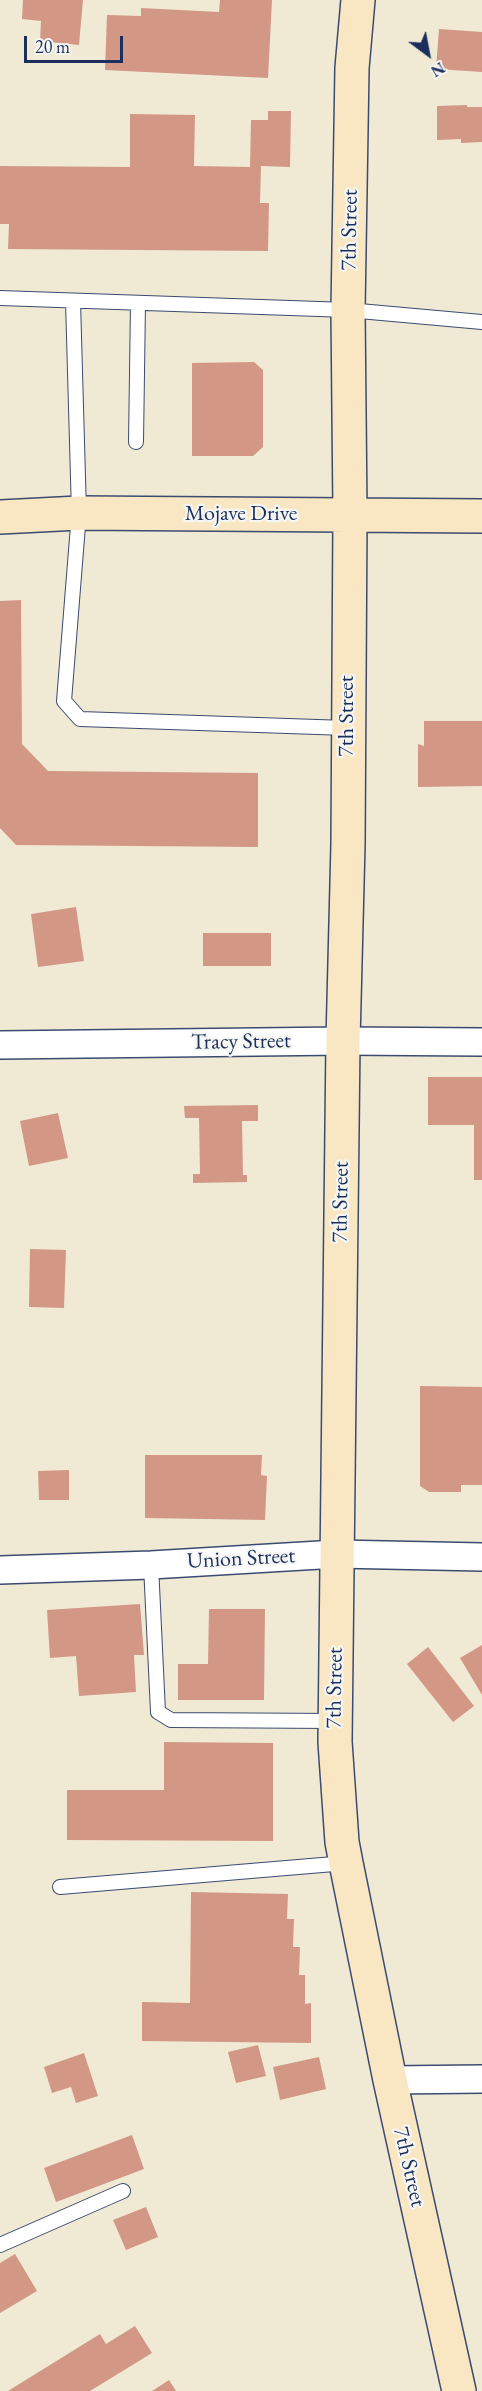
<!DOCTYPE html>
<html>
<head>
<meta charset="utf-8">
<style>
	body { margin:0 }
	#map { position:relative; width:482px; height:2391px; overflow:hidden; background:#f0e9d4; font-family:"EB Garamond",serif }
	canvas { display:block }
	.north { position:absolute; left:398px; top:24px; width:60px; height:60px; -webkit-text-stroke:4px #f6f6f2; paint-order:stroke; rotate:148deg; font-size:16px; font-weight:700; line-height:24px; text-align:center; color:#1b2f5e }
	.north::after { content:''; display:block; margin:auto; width:21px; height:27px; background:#1b2f5e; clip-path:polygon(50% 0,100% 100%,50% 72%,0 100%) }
	.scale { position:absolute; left:24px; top:36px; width:99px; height:27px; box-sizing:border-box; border:3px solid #1b2f5e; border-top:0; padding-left:8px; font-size:18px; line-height:21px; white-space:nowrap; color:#1b2f5e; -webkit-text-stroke:4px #f6f6f2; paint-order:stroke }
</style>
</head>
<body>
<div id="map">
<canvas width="482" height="2391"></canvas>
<div class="north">N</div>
<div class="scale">20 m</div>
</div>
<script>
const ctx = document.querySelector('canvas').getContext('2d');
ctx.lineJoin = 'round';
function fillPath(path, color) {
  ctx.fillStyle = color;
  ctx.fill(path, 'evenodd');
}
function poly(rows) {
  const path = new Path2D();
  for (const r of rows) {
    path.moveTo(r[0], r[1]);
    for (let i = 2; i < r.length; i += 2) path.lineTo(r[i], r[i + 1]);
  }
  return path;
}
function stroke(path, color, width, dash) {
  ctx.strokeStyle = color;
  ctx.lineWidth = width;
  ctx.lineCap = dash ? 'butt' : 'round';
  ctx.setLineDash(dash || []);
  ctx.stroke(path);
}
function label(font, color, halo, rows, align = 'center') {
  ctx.font = font + ' "EB Garamond",serif';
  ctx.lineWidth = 4.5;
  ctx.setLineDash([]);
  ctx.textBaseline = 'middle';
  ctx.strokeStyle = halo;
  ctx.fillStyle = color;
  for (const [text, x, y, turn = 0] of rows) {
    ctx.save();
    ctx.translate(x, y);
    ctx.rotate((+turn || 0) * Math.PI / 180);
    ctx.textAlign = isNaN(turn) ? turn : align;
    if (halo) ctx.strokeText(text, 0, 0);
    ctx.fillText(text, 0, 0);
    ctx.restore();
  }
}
fillPath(poly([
	[23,0,83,0,79,45,40,41,41,21,22,19],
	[220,0,272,0,268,78,105,70,107,15,141,16,141,8,219,12],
	[439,29,482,32,482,72,436,69],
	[467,105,467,107,482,107,482,142,461,143,461,139,437,140,437,106],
	[268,111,291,111,290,167,261,166,260,203,269,203,268,251,8,249,9,224,0,224,0,166,130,167,130,114,195,115,194,166,250,167,251,120,268,120],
	[254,362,263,370,263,447,253,456,192,456,192,363],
	[21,600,22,744,48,771,258,773,258,847,16,845,0,828,0,601],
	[424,721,482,721,482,786,418,787,418,744,424,746],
	[76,907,84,961,38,967,31,914],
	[203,933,271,933,271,966,203,966],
	[428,1077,482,1077,482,1180,474,1180,474,1125,428,1125],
	[258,1105,258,1121,242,1121,243,1175,247,1175,247,1182,193,1183,193,1174,200,1174,199,1118,185,1118,184,1106],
	[58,1113,68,1158,29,1166,20,1121],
	[30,1249,66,1250,64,1308,29,1307],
	[420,1386,482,1387,482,1485,461,1485,461,1492,429,1492,420,1486],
	[145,1455,262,1455,261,1475,267,1476,265,1520,145,1518],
	[69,1470,69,1500,39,1500,38,1471],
	[140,1604,144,1655,134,1655,136,1692,79,1696,76,1656,50,1658,47,1610],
	[209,1609,265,1609,264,1700,178,1700,178,1664,208,1664],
	[482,1645,482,1695,460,1658],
	[428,1647,474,1706,453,1722,407,1664],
	[164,1742,273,1743,273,1841,67,1840,67,1790,164,1790],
	[191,1892,288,1894,287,1919,294,1919,293,1947,300,1947,299,1975,305,1975,305,2004,311,2003,311,2043,142,2041,142,2002,190,2003],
	[258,2045,266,2076,236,2083,228,2052],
	[84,2053,98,2096,76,2103,71,2087,52,2093,44,2067],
	[319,2057,326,2089,280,2100,273,2067],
	[132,2135,144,2169,56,2202,44,2168],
	[146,2207,158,2237,126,2250,113,2220],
	[15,2254,37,2291,0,2313,0,2263],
	[135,2326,152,2353,90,2391,8,2391,100,2334,106,2344],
	[169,2380,176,2391,152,2391]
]), '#d29885');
const lane = poly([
	[0,298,348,310,482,322],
	[73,301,79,513,64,701,80,719,347,728],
	[136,442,138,303],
	[151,1565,158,1712,171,1720,335,1721],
	[60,1887,346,1863],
	[0,2245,123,2191]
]);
const street = poly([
	[0,1045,343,1041,482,1042],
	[0,1570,151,1565,337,1554,482,1557],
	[390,2080,482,2079]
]);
const secondary = poly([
	[358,0,352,68,348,310,350,514,348,844,343,1041,335,1742,342,1842,346,1863,390,2080,459,2391],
	[0,517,79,513,482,516]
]);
stroke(lane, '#3b4b70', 16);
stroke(street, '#3b4b70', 30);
stroke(secondary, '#3b4b70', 36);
stroke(lane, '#fff', 14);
stroke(street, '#fff', 27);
stroke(secondary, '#f9e7c3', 33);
label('22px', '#1b2f5e', '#f6f6f2', [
	["7th Street",350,230,-89],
	["Mojave Drive",241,514],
	["7th Street",347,716,-90],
	["Tracy Street",241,1042,-1],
	["7th Street",341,1202,-89],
	["Union Street",241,1559,-3],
	["7th Street",335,1688,-89],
	["7th Street",409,2167,77]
]);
</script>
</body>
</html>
